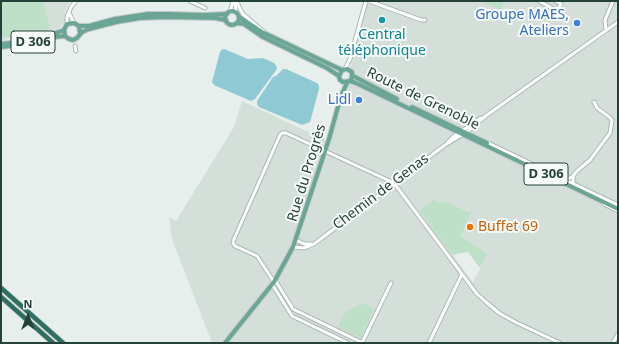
<!DOCTYPE html>
<html>
<head>
<meta charset="utf-8">
<style>
	body { margin:0 }
	#map { position:relative; width:619px; height:344px; overflow:hidden; background:#e6efeb; font-family:"Noto Sans",sans-serif }
	canvas { display:block }
	.frame { position:absolute; inset:0; border:2px solid #24423a; pointer-events:none }
	.north { position:absolute; left:8px; top:296px; width:40px; height:40px; -webkit-text-stroke:3px #f7fbf9; paint-order:stroke; rotate:0deg; font-size:11px; font-weight:700; line-height:16px; text-align:center; color:#24423a }
	.north::after { content:''; display:block; margin:auto; width:14px; height:18px; background:#24423a; clip-path:polygon(50% 0,100% 100%,50% 72%,0 100%) }
</style>
</head>
<body>
<div id="map">
<canvas width="619" height="344"></canvas>
<div class="frame"></div>
<div class="north">N</div>
</div>
<script>
const ctx = document.querySelector('canvas').getContext('2d');
ctx.lineJoin = 'round';
function fillPath(path, color) {
  ctx.fillStyle = color;
  ctx.fill(path, 'evenodd');
}
function poly(rows) {
  const path = new Path2D();
  for (const r of rows) {
    if (r.length === 3) {
      path.moveTo(r[0] + r[2], r[1]);
      path.arc(r[0], r[1], r[2], 0, 2 * Math.PI);
      continue;
    }
    path.moveTo(r[0], r[1]);
    for (let i = 2; i < r.length; i += 2) path.lineTo(r[i], r[i + 1]);
  }
  return path;
}
function stroke(path, color, width, dash) {
  ctx.strokeStyle = color;
  ctx.lineWidth = width;
  ctx.lineCap = dash ? 'butt' : 'round';
  ctx.setLineDash(dash || []);
  ctx.stroke(path);
}
function label(font, color, halo, rows, align = 'center') {
  ctx.font = font + ' "Noto Sans",sans-serif';
  ctx.lineWidth = 4;
  ctx.setLineDash([]);
  ctx.textBaseline = 'middle';
  ctx.strokeStyle = halo;
  ctx.fillStyle = color;
  for (const [text, x, y, turn = 0] of rows) {
    ctx.save();
    ctx.translate(x, y);
    ctx.rotate((+turn || 0) * Math.PI / 180);
    ctx.textAlign = isNaN(turn) ? turn : align;
    if (halo) ctx.strokeText(text, 0, 0);
    ctx.fillText(text, 0, 0);
    ctx.restore();
  }
}
fillPath(poly([
	[1,1,72,1,68,5,65,12,66,20,60,28,24,37,1,40],
	[368,1,618,1,618,343,212,343,172,239,169,217,176,221,234,127,242,101,330,142,336,123],
	[437,201,443,203,447,201,468,212,473,210,461,236,488,254,473,282,419,210]
]), '#d4dfda');
fillPath(poly([
	[1,1,43,1,50,28,20,36,1,37],
	[484,1,505,1,501,10,484,3],
	[434,200,443,203,447,201,468,212,473,210,461,236,488,254,480,268,468,252,452,255,419,210],
	[363,303,374,309,361,338,338,327,345,312]
]), '#bfe0c8');
fillPath(poly([
	[224,49,248,59,263,58,274,63,276,65,277,69,255,99,251,101,214,85,212,82,220,52,221,50],
	[283,69,286,69,317,83,319,86,319,89,310,122,302,125,259,107,257,104,257,101,273,77,276,76]
]), '#8ec9d4');
const minor = poly([
	[190,1,205,8],
	[235,1,236,12],
	[237,1,239,7,243,14,264,32],
	[369,1,421,20,425,20],
	[539,1,557,11,561,4,556,1],
	[230,12,233,1],
	[69,13,74,23],
	[67,24,67,17,71,7,76,1],
	[606,30,605,20,613,1],
	[75,46,76,51],
	[345,69,350,59,366,1],
	[487,115,618,22],
	[486,142,618,205],
	[447,143,453,137,481,118],
	[573,176,577,171,590,160,610,133,612,120,608,116,597,108,594,102],
	[566,180,573,176,573,183],
	[604,204,618,211],
	[296,240,304,244,311,244],
	[293,247,304,248,314,244,445,145,468,131,488,114],
	[275,280,293,309,363,343],
	[274,282,257,256,235,246,233,243,234,239,280,135,282,133,286,133,394,183,477,294,486,302,499,313,515,322,560,343],
	[272,284,292,316,348,343],
	[362,343,391,283],
	[429,343,462,274],
	[613,343,618,334]
]);
const major = poly([
	[232,18,7],
	[239,17,262,32,342,70],
	[237,23,244,24,263,37,327,68,339,76],
	[79,26,89,26,115,19,148,14,169,14,204,15,227,14],
	[80,33,79,26,74,23,67,24,64,30,65,36,69,39,73,40,77,38,82,32,89,29,116,22,140,18,166,17,215,18,226,20],
	[1,44,27,41,59,32,64,30],
	[1,47,27,44,54,37,65,36],
	[353,76,397,99],
	[350,81,352,78,352,72,347,69,342,70,339,76,340,80,343,82,350,81,356,83,618,209],
	[412,107,487,143],
	[225,343,274,282,293,247,329,139,341,96,347,83]
]);
const highway = poly([
	[1,288,63,343],
	[1,297,53,343]
]);
stroke(minor, '#a8b8b2', 5);
stroke(major, '#c2cac8', 6);
stroke(highway, '#c2cac8', 6);
stroke(minor, '#fff', 3);
stroke(major, '#6aa596', 4);
stroke(highway, '#2f6f62', 4.5);
for (const [x, y, r, color] of [
	[382,20,4,"#0f9aa8"],
	[577,23,4,"#3f7fe0"],
	[359,100,4,"#3f7fe0"],
	[470,227,4,"#e8710a"]
]) {
  const dot = new Path2D();
  dot.arc(x, y, r, 0, 2 * Math.PI);
  ctx.fillStyle = color;
  ctx.fill(dot);
  stroke(dot, '#f7fbf9', 1.5);
}
for (const [x, y, w] of [
	[33,42,44],
	[546,174,44]
]) {
  const box = new Path2D();
  box.roundRect(x - w / 2, y - 11, w, 22, 3);
  ctx.fillStyle = '#f7fbf9';
  ctx.fill(box);
  stroke(box, '#24423a', 1);
}
label('bold 13px', '#24423a', null, [
	["D 306",33,42],
	["D 306",546,174]
]);
label('14px', '#366cbe', '#f7fbf9', [
	["Groupe MAES,",569,15],
	["Ateliers",569,31],
	["Lidl",351,100]
], 'right');
label('14px', '#0d838f', '#f7fbf9', [
	["Central",382,35],
	["téléphonique",382,51]
]);
label('14px', '#24423a', '#f7fbf9', [
	["Route de Grenoble",423,99,26],
	["Rue du Progrès",307,173,-73],
	["Chemin de Genas",381,192,-37]
]);
label('14px', '#c56008', '#f7fbf9', [
	["Buffet 69",478,227]
], 'left');
</script>
</body>
</html>
